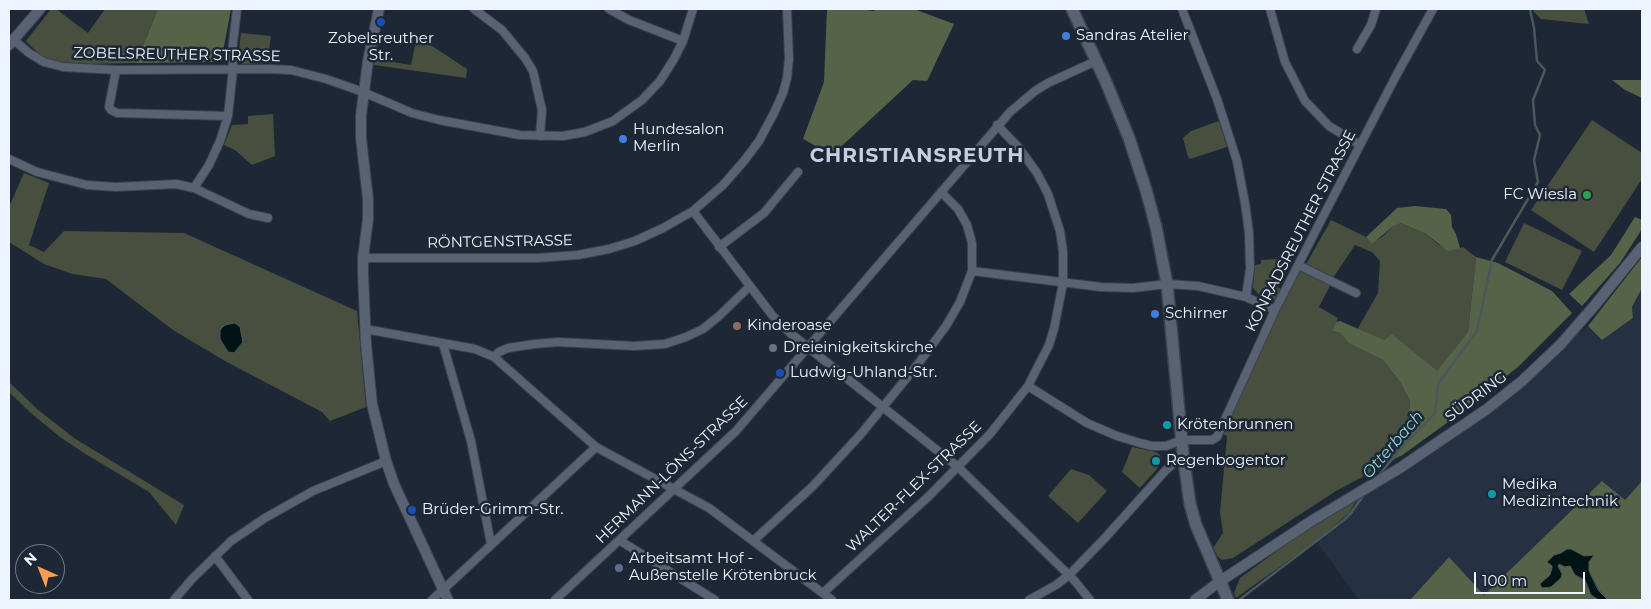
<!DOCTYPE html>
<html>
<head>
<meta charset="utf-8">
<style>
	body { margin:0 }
	#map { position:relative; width:1651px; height:609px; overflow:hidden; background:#1e2735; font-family:Montserrat,sans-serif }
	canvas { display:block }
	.frame { position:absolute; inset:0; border:10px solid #eff5fe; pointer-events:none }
	.north { position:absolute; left:15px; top:544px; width:50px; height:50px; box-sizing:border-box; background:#1e2735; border:1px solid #727985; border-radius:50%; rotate:316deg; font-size:14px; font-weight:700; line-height:20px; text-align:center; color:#eff5fe }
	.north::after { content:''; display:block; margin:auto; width:18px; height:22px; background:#fb9e50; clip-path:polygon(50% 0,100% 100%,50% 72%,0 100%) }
	.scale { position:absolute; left:1474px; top:572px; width:111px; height:22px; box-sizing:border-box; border:2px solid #eff5fe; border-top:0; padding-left:6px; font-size:15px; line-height:18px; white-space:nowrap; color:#eff5fe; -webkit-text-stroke:4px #1e2735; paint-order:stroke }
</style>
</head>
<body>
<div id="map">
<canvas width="1651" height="609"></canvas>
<div class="frame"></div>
<div class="north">N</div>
<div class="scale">100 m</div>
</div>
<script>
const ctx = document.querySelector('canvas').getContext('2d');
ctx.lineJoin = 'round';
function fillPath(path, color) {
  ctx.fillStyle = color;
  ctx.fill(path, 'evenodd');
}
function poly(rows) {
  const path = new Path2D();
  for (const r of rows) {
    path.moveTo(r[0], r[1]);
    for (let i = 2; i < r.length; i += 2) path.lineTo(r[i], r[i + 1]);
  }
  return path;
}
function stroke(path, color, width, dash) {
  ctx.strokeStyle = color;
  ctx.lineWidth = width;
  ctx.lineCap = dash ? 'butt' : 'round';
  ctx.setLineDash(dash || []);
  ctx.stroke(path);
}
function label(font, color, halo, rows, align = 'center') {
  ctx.font = font + ' Montserrat,sans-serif';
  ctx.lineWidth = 5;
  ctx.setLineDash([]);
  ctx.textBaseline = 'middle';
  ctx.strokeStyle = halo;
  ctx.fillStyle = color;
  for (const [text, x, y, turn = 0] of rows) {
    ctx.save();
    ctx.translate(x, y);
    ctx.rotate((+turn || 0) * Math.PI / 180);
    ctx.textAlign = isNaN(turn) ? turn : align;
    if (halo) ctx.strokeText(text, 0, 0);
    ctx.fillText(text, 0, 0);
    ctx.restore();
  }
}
fillPath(poly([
	[1642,288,1642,481,1625,500,1602,481,1484,595,1449,557,1410,600,1359,600,1316,541,1349,513,1356,501,1398,477,1588,326,1602,340,1633,318,1632,307]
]), '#253043');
fillPath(poly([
	[51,9,56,9,88,33,105,9,158,9,136,63,89,64,62,62,42,57,26,41],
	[1534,9,1584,9,1589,24,1541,19,1534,12],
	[241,33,271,36,267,63,243,64,238,59],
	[417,36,467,69,466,78,374,65,375,59,411,65],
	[273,114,275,156,252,165,235,150,224,145,232,125,248,124,248,116],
	[1592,120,1642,153,1642,179,1594,252,1531,210],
	[1219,121,1227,147,1190,159,1188,157,1183,138,1191,131],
	[24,173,49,183,29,245,44,252,64,231,184,233,357,311,366,407,330,421,322,412,225,361,173,330,106,279,72,274,44,264,9,242,9,207],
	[1331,220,1366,237,1372,243,1382,237,1392,227,1401,223,1426,234,1439,245,1460,248,1463,247,1476,257,1468,332,1437,372,1392,334,1384,340,1359,331,1358,328,1378,293,1380,261,1372,252,1355,245,1333,278,1305,266],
	[1524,223,1582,251,1562,290,1505,262],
	[1277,259,1273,285,1281,289,1275,299,1272,302,1263,299,1253,288,1255,265,1261,264,1261,260],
	[1299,270,1331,284,1319,307,1338,318,1332,331,1340,333,1350,343,1383,360,1400,382,1410,401,1408,420,1398,439,1386,452,1389,459,1401,456,1336,491,1233,558,1222,560,1218,557,1213,548,1223,533,1220,512,1227,436,1220,433],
	[9,382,37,409,74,438,184,505,176,525,149,492,84,453,60,437,32,414,9,392],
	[1132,447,1156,452,1160,455,1162,461,1156,470,1140,488,1122,472],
	[1071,469,1089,475,1107,491,1078,523,1048,496],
	[1356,501,1349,513,1316,541,1236,598,1234,593,1240,578,1285,545,1333,514]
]), '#484f3f');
fillPath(poly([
	[158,9,231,9,221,62,136,63],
	[827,9,860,9,873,11,878,9,914,9,954,24,927,81,913,80,832,155,803,139,824,82],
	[1612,80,1642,80,1642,98,1625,90],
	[1415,206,1446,209,1451,215,1452,227,1456,234,1460,248,1448,251,1426,234,1401,223,1392,227,1372,244,1366,237,1397,208],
	[1635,217,1642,220,1642,229,1620,263,1582,306,1569,294,1611,255],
	[1476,257,1498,263,1552,291,1572,313,1518,367,1455,417,1401,456,1389,459,1386,452,1398,439,1408,420,1410,401,1400,382,1383,360,1349,343,1340,333,1332,331,1336,322,1340,321,1384,340,1392,334,1437,371,1468,332],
	[1642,257,1642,288,1632,307,1633,318,1602,340,1588,326],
	[1602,481,1625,500,1642,481,1642,600,1608,600,1599,590,1589,571,1589,562,1593,557,1584,556,1571,549,1557,555,1547,562,1552,566,1552,568,1550,575,1543,581,1562,574,1558,566,1559,564,1563,566,1570,565,1579,578,1585,580,1591,595,1599,600,1410,600,1449,557,1484,595]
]), '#576348');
const water = poly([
	[235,323,240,327,243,342,234,353,228,352,220,339,220,330,225,325,235,323],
	[1567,549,1571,549,1584,556,1594,555,1589,562,1589,571,1598,590,1608,600,1599,600,1591,595,1585,580,1575,575,1570,566,1565,567,1559,564,1558,566,1562,574,1561,578,1551,587,1542,588,1540,584,1550,575,1552,568,1552,566,1547,562,1554,555,1561,553,1567,549]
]);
fillPath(water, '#011415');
stroke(water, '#48585b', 1);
stroke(poly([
	[1379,475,1398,452,1435,413,1438,384,1477,331,1492,260,1538,182,1534,160,1540,135,1535,125,1533,100,1545,70,1537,61,1534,28,1530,9],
	[1239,600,1344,520,1351,513,1365,493]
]), '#48585b', 2.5);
const minor = poly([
	[474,9,502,30,525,58,533,71,542,110,540,136],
	[609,9,629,20,683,41],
	[1182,9,1217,99,1237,161,1245,203,1249,233,1250,269,1246,297],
	[1270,9,1285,62,1305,101,1329,126,1360,145],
	[14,40,29,53,44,62,63,67,116,70,269,69,291,70,326,79,363,92,412,113,439,120,520,135,563,136,585,132,613,121,642,100,660,81,674,59,683,41,693,9],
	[1357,49,1371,25,1376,9],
	[116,70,109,107,111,110,117,113,228,116],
	[9,159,37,172,87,185,116,187,176,184,194,188,249,214,268,218],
	[194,188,209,165,220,141,228,116,233,69,232,52,237,9],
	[693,211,772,315,790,333,958,467,1074,580,1090,600],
	[719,247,764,213,798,172],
	[363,258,537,258,578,255,609,249,635,241,663,228,693,211,723,185,744,161,759,141,774,113,783,93,787,78,789,59,787,9],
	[1298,265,1356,293],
	[972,271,1101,287,1133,288,1167,284,1198,286,1246,297,1275,310],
	[365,329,475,349,494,357,596,447,709,508,832,600],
	[443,344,471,441,491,544],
	[494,357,499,352,508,348,535,344,558,342,634,346,665,344,686,337,703,329,719,316,750,286],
	[1028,386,1087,423,1117,436,1140,443,1152,446,1166,446,1182,440,1212,440,1217,437,1275,310,1315,232,1397,74,1433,9],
	[619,540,715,600],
	[753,541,813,486,861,434,918,364,946,326,960,302,972,271,972,243,967,225,958,209,941,192],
	[215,556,248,600],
	[823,593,929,496,990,434,1028,386,1049,345,1054,329,1063,283,1063,251,1060,231,1048,194,1037,173,1019,148,997,125],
	[174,600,192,579,231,541,265,518,313,491,386,461],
	[432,600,596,447],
	[555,600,736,431,1010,112,1035,91,1048,83,1096,61],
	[1029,600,1056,585,1069,575,1104,539,1166,470,1183,456]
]);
const tertiary = poly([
	[379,9,368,61,361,115,361,138,368,199,368,219,363,258,363,274,366,344,372,404,386,461,394,484,448,600],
	[9,45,40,9],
	[1195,600,1219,582,1313,520,1400,468,1487,409,1522,381,1561,344,1595,305,1642,247]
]);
const secondary = poly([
	[1072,9,1106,82,1129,138,1146,190,1156,227,1167,284,1183,454,1190,504,1196,525,1228,600]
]);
stroke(minor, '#3b424e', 10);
stroke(tertiary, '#3b424e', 12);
stroke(secondary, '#3b424e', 14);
stroke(minor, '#586272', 8);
stroke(tertiary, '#586272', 10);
stroke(secondary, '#586272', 11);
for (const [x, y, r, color] of [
	[381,22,5,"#1a4fb4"],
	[1066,36,5,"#3f7fe0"],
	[623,139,5,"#3f7fe0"],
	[1587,195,5,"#2e9e5b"],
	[1155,314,5,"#3f7fe0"],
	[737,326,5,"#8d6e63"],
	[773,348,5,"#6b7280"],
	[780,373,5,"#1a4fb4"],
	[1167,425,5,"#0f9aa8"],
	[1156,461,5,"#0f9aa8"],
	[1492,494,5,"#0f9aa8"],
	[412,510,5,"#1a4fb4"],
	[619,568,5,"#5c6f8a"]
]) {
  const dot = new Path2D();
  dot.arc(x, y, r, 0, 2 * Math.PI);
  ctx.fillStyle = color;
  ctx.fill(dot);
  stroke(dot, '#1e2735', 2);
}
label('15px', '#eff5fe', '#1e2735', [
	["Sandras Atelier",1076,36],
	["Zobelsreuther",381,39,"center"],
	["Str.",381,56,"center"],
	["Hundesalon",633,130],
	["Merlin",633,147],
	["FC Wiesla",1577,195,"right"],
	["Schirner",1165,314],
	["Kinderoase",747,326],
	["Dreieinigkeitskirche",783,348],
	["Ludwig-Uhland-Str.",790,373],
	["Krötenbrunnen",1177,425],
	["Regenbogentor",1166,461],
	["Medika",1502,485],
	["Medizintechnik",1502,502],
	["Brüder-Grimm-Str.",422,510],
	["Arbeitsamt Hof -",629,559],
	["Außenstelle Krötenbruck",629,576]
], 'left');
label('15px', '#eff5fe', '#1e2735', [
	["ZOBELSREUTHER STRASSE",177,55,1],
	["KONRADSREUTHER STRASSE",1301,231,-63],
	["RÖNTGENSTRASSE",500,242,-1],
	["SÜDRING",1476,397,-37],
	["HERMANN-LÖNS-STRASSE",672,470,-44],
	["WALTER-FLEX-STRASSE",914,487,-44]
]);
label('italic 16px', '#89d5d7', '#1e2735', [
	["Otterbach",1393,445,-49]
]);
ctx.letterSpacing = '1px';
label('bold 20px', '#c4cfe2', '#1e2735', [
	["CHRISTIANSREUTH",917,156]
]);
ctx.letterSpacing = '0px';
</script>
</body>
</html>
